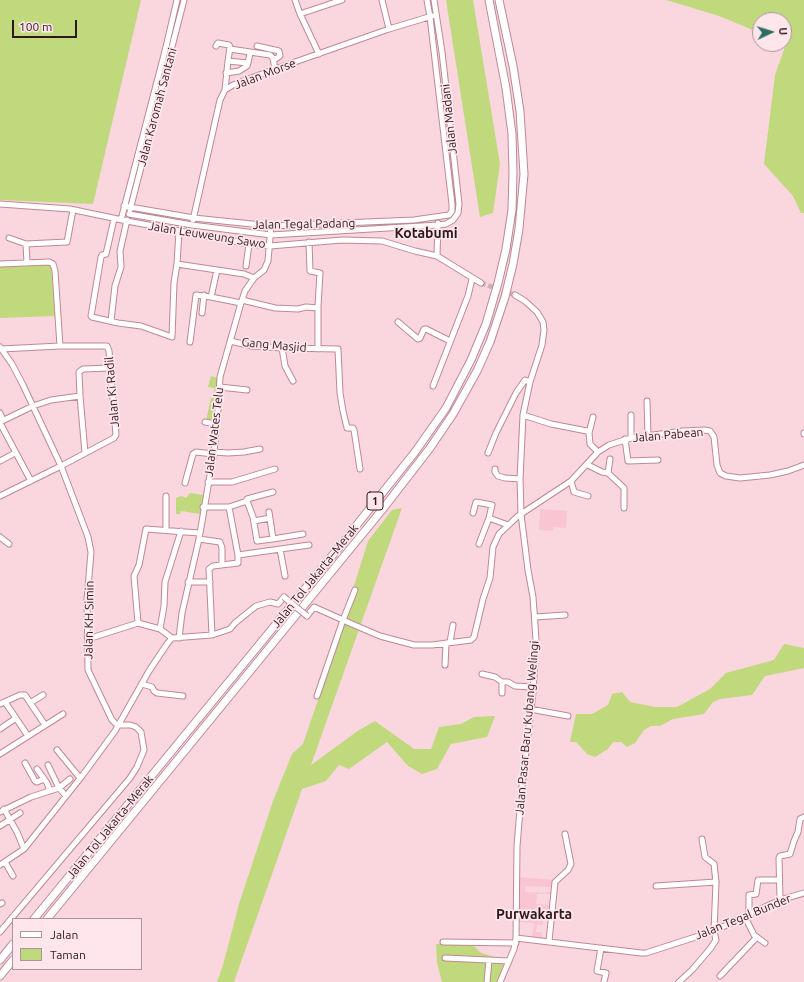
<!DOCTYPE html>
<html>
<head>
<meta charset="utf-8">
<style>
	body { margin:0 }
	#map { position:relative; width:804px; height:982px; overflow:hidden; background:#fad6df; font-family:Ubuntu,sans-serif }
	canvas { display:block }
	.legend { position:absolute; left:12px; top:918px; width:130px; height:52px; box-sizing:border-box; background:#ffe6ec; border:1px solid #ab949a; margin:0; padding:5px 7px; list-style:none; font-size:12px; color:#2d181e }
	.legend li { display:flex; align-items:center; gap:8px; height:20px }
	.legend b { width:20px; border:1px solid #ab949a }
	.north { position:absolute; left:752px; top:12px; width:40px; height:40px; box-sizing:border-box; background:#ffe6ec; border:1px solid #ab949a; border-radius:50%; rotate:86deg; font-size:11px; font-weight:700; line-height:16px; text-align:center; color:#2d181e }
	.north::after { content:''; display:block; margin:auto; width:14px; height:18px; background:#286e63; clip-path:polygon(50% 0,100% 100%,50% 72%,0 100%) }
	.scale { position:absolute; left:12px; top:20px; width:65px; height:18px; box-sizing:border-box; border:2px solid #2d181e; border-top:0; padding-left:5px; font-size:12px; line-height:14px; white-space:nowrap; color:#2d181e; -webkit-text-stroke:3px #ffe6ec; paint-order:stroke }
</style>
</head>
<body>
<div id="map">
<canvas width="804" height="982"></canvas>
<ul class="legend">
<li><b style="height:5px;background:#fff"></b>Jalan</li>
<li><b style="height:11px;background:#c1d97d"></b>Taman</li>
</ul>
<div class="north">U</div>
<div class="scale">100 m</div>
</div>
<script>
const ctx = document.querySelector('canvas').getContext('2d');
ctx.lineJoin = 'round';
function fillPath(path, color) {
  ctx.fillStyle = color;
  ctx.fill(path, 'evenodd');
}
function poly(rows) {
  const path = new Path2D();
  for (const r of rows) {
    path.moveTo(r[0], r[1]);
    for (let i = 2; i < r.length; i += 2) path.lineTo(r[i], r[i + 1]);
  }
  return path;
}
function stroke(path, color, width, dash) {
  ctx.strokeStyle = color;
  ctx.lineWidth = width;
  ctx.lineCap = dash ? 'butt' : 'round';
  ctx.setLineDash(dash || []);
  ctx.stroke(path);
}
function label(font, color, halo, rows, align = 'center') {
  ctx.font = font + ' Ubuntu,sans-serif';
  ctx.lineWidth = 3.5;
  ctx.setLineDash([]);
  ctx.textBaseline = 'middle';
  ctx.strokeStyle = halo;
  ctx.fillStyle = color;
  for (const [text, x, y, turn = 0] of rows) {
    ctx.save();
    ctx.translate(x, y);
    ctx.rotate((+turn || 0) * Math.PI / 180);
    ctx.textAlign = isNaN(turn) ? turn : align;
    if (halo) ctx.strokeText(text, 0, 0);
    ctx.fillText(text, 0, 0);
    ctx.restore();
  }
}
fillPath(poly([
	[540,509,567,511,566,528,553,527,553,531,539,530],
	[518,877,554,880,553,894,537,894,536,904,554,905,549,939,532,937,534,923,519,922,519,910,523,910,519,909],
	[525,886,551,887,551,892,546,892,546,893,525,892],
	[544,917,550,917,548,938,542,937,542,932,536,932,537,925,543,925]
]), '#fac5d3');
fillPath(poly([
	[0,0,141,0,93,204,0,200],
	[446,0,473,0,500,164,493,213,480,217],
	[666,0,804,0,804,213,801,213,793,196,764,164,775,75,786,44,784,43,784,20,760,20,760,33,719,16],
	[0,265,51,265,55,316,0,318],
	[211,376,218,378,215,422,206,421,210,402,211,398,215,398,215,395,214,388,208,387],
	[190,493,204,495,200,514,181,511,180,514,176,514,176,498,181,496,186,498],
	[402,508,311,765,359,730,375,721,414,749,431,749,439,727,461,724,474,717,495,716,487,737,451,744,437,769,422,774,408,766,387,742,349,769,339,765,326,781,302,789,234,982,217,982,223,965,239,904,273,801,292,754,303,744,322,688,368,541,392,510],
	[784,644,804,648,804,668,765,676,752,695,720,699,713,702,704,714,673,719,660,726,651,726,644,730,635,743,627,747,621,742,613,742,608,749,595,757,587,754,576,742,570,742,576,714,592,714,608,705,612,694,622,692,630,702,655,707,677,707,710,689,726,673,774,660],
	[470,942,481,953,505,960,497,982,442,982,437,963,436,944]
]), '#c1d97d');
stroke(poly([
	[481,283,515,295]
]), '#d1b0b8', 5, [5, 2.5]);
const minor = poly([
	[295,0,300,14,319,54],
	[382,0,389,29],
	[300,14,342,0],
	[216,46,218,43,229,45,230,47,228,61,225,90],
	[257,46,279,51,280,56,274,60],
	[230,49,270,55,273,58,275,69],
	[228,61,248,63,250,53],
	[226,73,239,71,247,66,248,63],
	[0,204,70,209,127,221,249,244,270,246,342,240,382,241,415,251,437,256,481,283],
	[124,206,194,218,271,226,414,220,449,215,452,211,452,204,430,17,427,0],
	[130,210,184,0],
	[129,214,192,225,271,235,438,225,446,224,453,220,458,213,459,204,442,52,434,0],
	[114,219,106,254,102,255,101,257,91,316,92,317,118,323,141,326,172,337,174,283,177,264],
	[121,220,165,51,177,0],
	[193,220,220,100,225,90,233,85,275,69,389,29,432,16],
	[179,231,177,264,217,270],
	[9,238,26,244,67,242,73,210],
	[309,242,310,271,320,273,318,306,318,349],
	[26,244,27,263],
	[437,256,438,223],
	[0,264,49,262,53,264,55,271,60,346],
	[246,266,249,244],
	[211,297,241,303],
	[242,300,275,308,298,309,306,307,318,308],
	[202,313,204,295],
	[111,321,115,286,121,267,120,251,127,220],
	[398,322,418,339,420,338,424,329,426,329,450,341],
	[230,341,252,346,282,348,338,349,340,393,343,411,347,428,353,428,354,430,360,469],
	[190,342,196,295,211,297,217,270,244,274,254,278],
	[0,347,12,364,23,385,61,466,88,537,91,552,87,600,88,670,112,720,115,723,118,725,130,725,136,727,141,732,144,750,137,767,130,778,0,932],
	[282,348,285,366,293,381],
	[433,386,468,296,472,279],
	[220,387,247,390],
	[647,401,648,436],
	[0,413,3,420],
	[523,415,551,424,587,431,589,433,590,444,598,452],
	[0,422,33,406,51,400,80,396],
	[205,422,216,424],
	[0,423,31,481],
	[589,433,593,417],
	[804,433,804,434],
	[631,438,631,415],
	[625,439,628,461,658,460],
	[214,452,228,453,244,452,260,449],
	[85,453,80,396,79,372,83,369,110,368],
	[488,453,496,433,516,393,525,380,530,382],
	[0,461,15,453],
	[588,465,602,472,608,473,610,459],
	[495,469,495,472,498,476,505,478,520,479],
	[608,473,624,488,624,508],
	[571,481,574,492,588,496],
	[208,482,232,482,275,469],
	[185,483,193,454,196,452,213,454],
	[0,496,61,466,114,438,116,435,109,351,107,346,60,346,1,349],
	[166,496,166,530],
	[246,501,247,499,273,492],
	[203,507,229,507,247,501,253,517,257,541,273,539,269,512],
	[473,513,476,502,492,505,489,518,508,525],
	[254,521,270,518],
	[0,537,9,544],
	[199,539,220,542,222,548,222,564],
	[273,539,303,534],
	[479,544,489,518],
	[280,549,285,576],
	[238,555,309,545],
	[188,582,210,582],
	[355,590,343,620,352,624,380,636,414,645,432,645,471,640,474,637,483,599,490,578,493,547,499,534,518,516,571,481,598,452,609,445,631,438,683,431,704,430,710,431,714,437,717,465,720,473,726,476,740,478,770,475,788,471,804,465],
	[307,616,314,607,343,620,317,696],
	[535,617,565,615],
	[138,623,134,576,139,565,146,529,199,533],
	[160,629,164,606,165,582,181,531],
	[212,635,209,569,213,566,238,563,238,555,229,507],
	[179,638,182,613,199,539,214,452,218,409,220,377,241,303,245,291,254,278,264,270,268,261,271,226],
	[88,639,138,623,160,629,172,638,212,635,230,629,235,623,256,606,270,602,278,604,284,597],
	[450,642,453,625],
	[445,665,446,643],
	[482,674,495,677,502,682],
	[142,684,152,687,154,691,157,693,183,696],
	[502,693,502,682,508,682,515,686,532,687],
	[5,702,28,736],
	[30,703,43,695],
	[0,704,20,695,25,695,45,725],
	[530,709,568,716],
	[0,729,16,718],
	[57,750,80,778],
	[0,754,63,714],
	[25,763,35,781,37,782,44,779],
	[48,765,59,788,66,796],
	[37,769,47,783,50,791],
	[4,809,17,832,24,849],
	[0,812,31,797,59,788,70,779],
	[0,826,20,813],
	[5,862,13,876],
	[0,865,24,849,82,776,115,731,149,671,167,644,172,638],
	[656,886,716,882],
	[780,900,779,858,780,856,790,854,794,841,798,832,800,819,804,817],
	[0,904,2,903],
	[749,915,749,895,756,894,758,880,779,880],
	[745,917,754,935,765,943],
	[516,938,641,953,646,953,714,931,780,900,804,893],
	[549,941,555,882,568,870,571,864,565,834],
	[443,942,516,943],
	[601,948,597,971,606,973,604,982],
	[445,958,509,961],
	[720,976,757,937],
	[487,982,489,960],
	[500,982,514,949,516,938,517,846,522,786,533,692,536,640,533,597,528,570,521,514,520,479,523,415,530,382,542,345,544,330,543,322,537,312,525,301,515,295],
	[679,982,692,970,710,949,716,940,714,931,716,882,714,864,705,857,702,839]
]);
const highway = poly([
	[34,919,336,551,415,452,446,408,471,360,486,324,498,283,506,249,512,210,513,173,512,134,506,88,489,0],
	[47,919,382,510,430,448,453,414,477,371,490,342,505,297,513,264,519,229,524,174,520,111,513,66,499,0],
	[0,960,13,944],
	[0,976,13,960]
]);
stroke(minor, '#bf8897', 7);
stroke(highway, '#bf8897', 9);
stroke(minor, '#fff', 5);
stroke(highway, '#fff', 7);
const minorBridge = poly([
	[284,597,307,616]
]);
stroke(minorBridge, '#bf8897', 7, []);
stroke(minorBridge, '#fff', 5);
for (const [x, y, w] of [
	[375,501,16]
]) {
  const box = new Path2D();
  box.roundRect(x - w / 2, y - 9, w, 18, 3);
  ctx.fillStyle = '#ffe6ec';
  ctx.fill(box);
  stroke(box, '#2d181e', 1);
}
label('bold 11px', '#2d181e', null, [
	["1",375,501]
]);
label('12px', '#2d181e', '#ffe6ec', [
	["Jalan Morse",265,74,-21],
	["Jalan Karomah Santani",157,107,-75],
	["Jalan Madani",449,119,-96],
	["Jalan Tegal Padang",304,224,-1],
	["Jalan Leuweung Sawo",207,235,9],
	["Gang Masjid",274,345,5],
	["Jalan Ki Radil",112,392,-95],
	["Jalan Wates Telu",214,432,-83],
	["Jalan Pabean",668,435,-5],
	["Jalan Tol Jakarta–Merak",315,576,-51],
	["Jalan KH Simin",89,620,-89],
	["Jalan Pasar Baru Kubang Welingi",527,728,-85],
	["Jalan Tol Jakarta–Merak",110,827,-51],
	["Jalan Tegal Bunder",743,917,-22]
]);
label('bold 14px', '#2d181e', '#ffe6ec', [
	["Kotabumi",426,233],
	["Purwakarta",534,914]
]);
</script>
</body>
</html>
